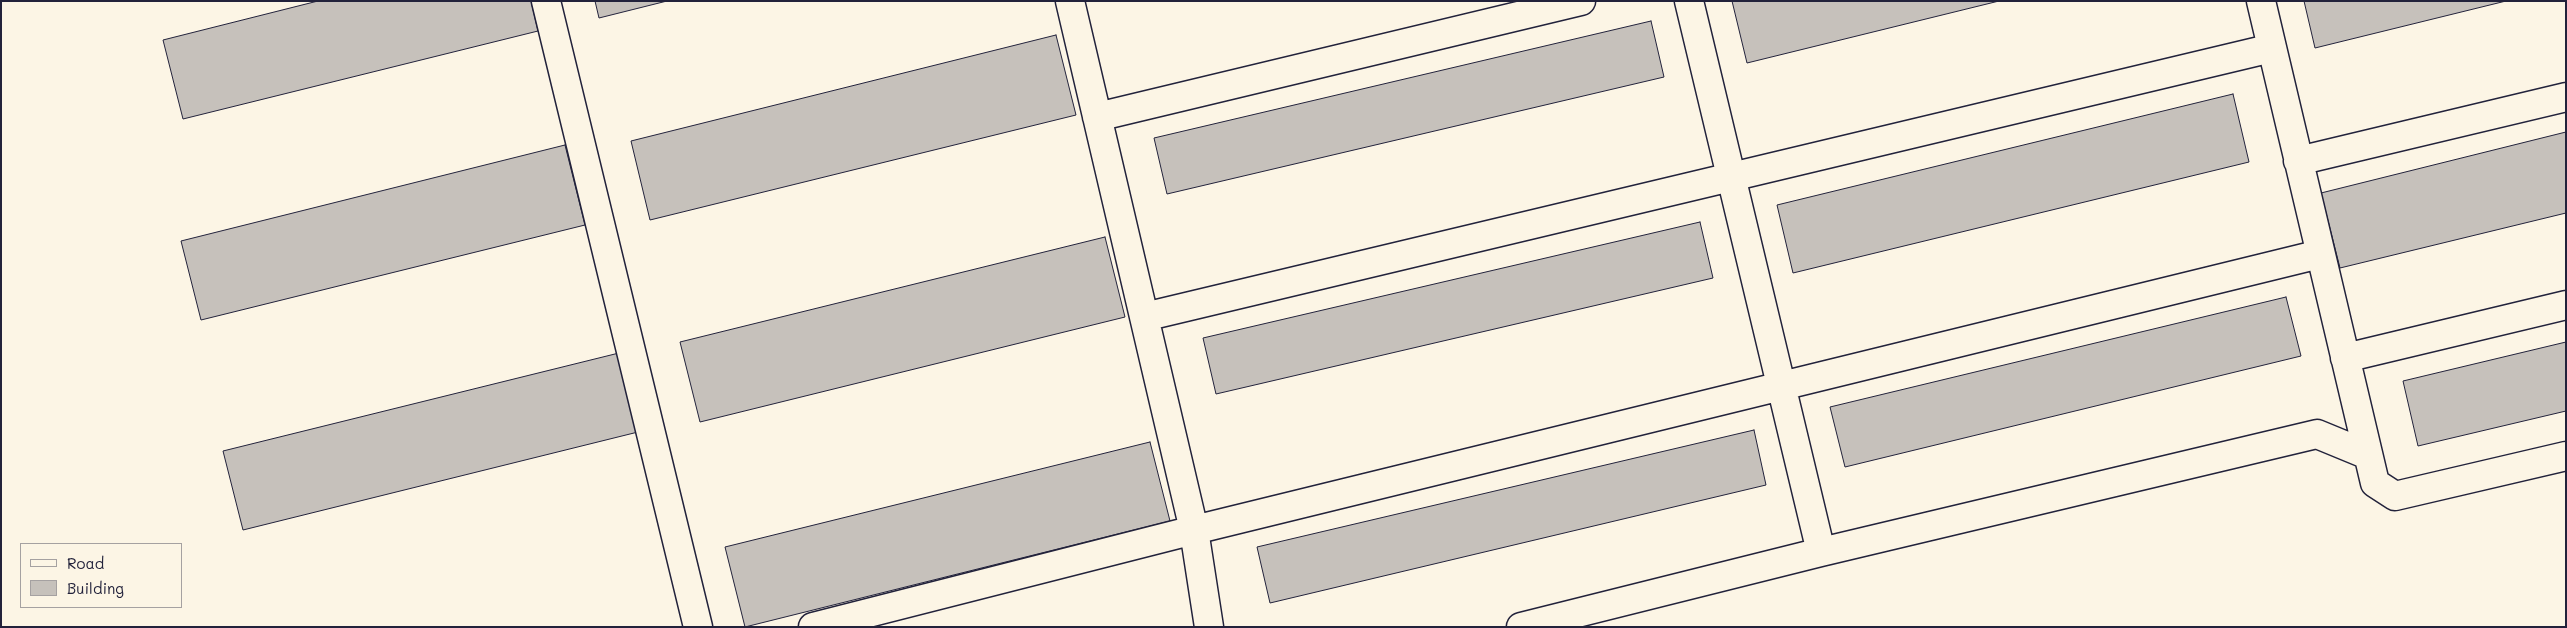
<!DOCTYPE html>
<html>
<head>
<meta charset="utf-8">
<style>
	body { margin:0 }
	#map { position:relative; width:2567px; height:628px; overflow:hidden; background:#fcf5e5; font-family:Mali,sans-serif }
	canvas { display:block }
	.frame { position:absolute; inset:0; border:2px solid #22223b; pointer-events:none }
	.legend { position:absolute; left:20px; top:543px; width:162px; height:65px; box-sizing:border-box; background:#fcf5e5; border:1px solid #a5a1a1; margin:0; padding:6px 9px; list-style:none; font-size:15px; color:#22223b }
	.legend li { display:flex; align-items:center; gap:10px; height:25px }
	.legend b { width:25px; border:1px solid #a5a1a1 }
</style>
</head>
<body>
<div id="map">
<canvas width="2567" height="628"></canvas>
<div class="frame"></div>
<ul class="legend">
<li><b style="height:6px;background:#fcf5e5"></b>Road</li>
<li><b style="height:14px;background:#c6c1bb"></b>Building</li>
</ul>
</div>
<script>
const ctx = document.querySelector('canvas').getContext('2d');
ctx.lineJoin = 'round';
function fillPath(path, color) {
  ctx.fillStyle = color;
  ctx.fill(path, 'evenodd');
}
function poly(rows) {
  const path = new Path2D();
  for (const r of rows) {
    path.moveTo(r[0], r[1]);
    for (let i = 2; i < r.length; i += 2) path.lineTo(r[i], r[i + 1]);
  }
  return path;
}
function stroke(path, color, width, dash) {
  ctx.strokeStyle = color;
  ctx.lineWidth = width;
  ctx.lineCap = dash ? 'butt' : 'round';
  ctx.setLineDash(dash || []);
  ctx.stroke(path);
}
const building = poly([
	[318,1,531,1,538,31,183,119,163,40,318,1],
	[595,1,667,1,599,18,595,1],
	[1732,1,1999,1,1747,63,1732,1],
	[2304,1,2506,1,2315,48,2304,1],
	[1651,21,1664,77,1167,194,1154,138,1651,21],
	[1056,35,1076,115,650,220,631,141,1056,35],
	[2233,94,2249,162,1793,273,1777,205,2233,94],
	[2566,132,2566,213,2340,268,2321,193,2566,132],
	[565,145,585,225,201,320,181,241,565,145],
	[1700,222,1713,278,1216,394,1203,338,1700,222],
	[1105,237,1125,317,700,422,680,342,1105,237],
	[2286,297,2301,356,1845,467,1830,407,2286,297],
	[2566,342,2566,411,2418,446,2403,381,2566,342],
	[619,353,638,432,243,530,223,451,619,353],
	[1754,430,1766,485,1270,603,1257,547,1754,430],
	[1150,442,1170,521,745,627,725,547,1150,442]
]);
fillPath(building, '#c6c1bb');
stroke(building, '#22223b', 1);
const minor = poly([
	[546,1,698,627],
	[1070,1,1194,530,1209,627],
	[1689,1,1821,552],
	[2261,1,2375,483,2395,496,2566,456],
	[1097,117,1581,1],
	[2298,161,2566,97],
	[1144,317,2272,48],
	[2345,358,2566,305],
	[813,627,1194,530,2320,254],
	[1521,627,1821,552,2317,434,2368,455]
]);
stroke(minor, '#22223b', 31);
stroke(minor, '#fcf5e5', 28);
</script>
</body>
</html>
